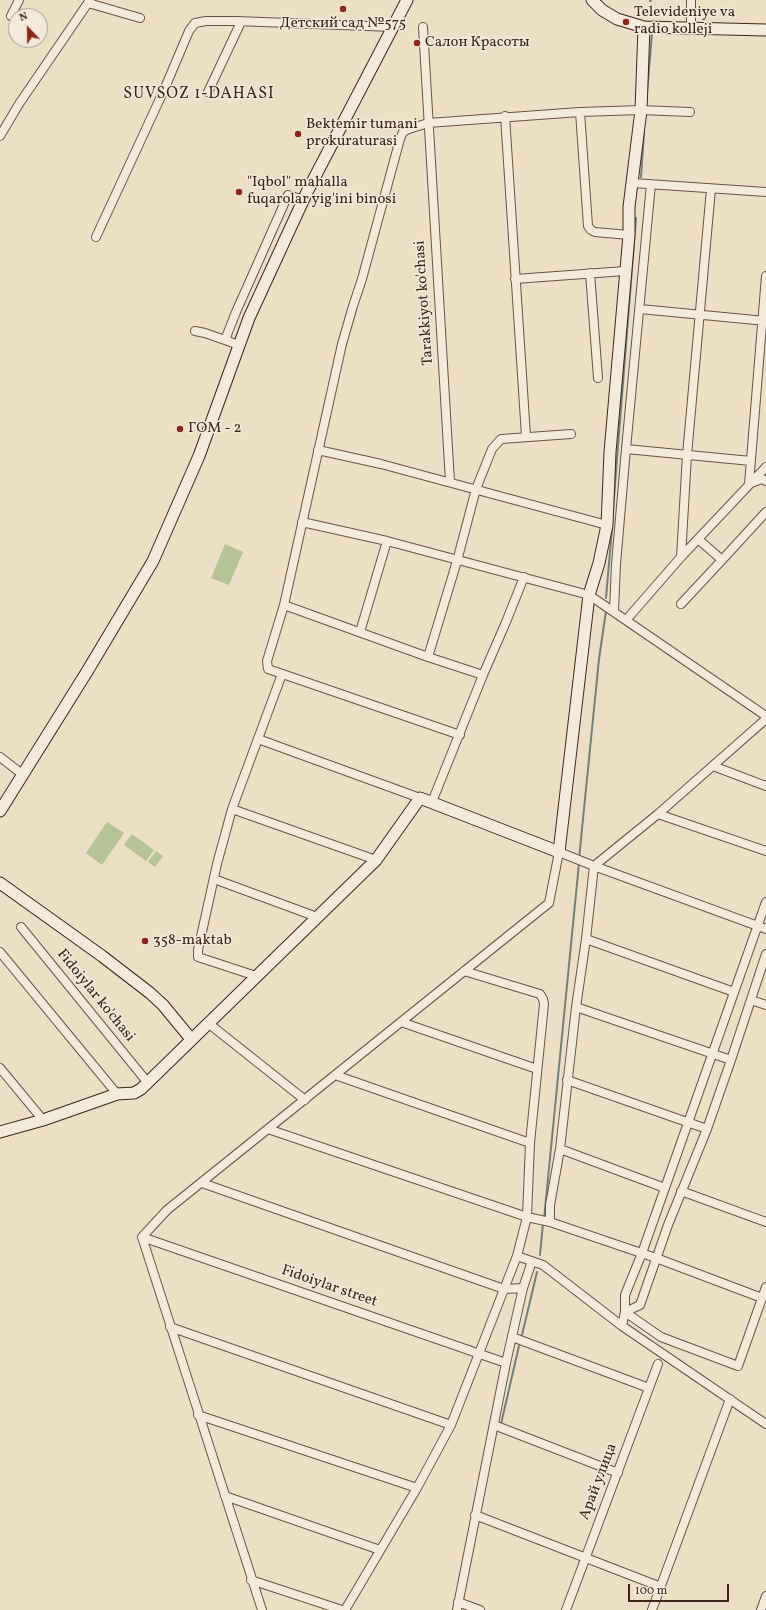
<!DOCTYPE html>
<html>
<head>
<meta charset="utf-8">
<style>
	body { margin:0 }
	#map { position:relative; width:766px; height:1610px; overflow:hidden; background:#eddfc6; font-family:Vollkorn,serif }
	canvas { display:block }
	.north { position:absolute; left:8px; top:8px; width:40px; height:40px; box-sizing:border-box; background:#f3eada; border:1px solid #ab9b8d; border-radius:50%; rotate:338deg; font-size:11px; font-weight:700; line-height:16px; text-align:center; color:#3e2419 }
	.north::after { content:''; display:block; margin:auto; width:14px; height:18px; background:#8f2418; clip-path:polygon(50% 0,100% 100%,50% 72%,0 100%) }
	.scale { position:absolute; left:628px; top:1584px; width:101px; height:18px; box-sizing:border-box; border:2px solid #3e2419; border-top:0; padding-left:5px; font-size:12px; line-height:14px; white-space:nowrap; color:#3e2419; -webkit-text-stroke:3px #f3eada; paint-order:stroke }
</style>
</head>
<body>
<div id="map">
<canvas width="766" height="1610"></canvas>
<div class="north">N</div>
<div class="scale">100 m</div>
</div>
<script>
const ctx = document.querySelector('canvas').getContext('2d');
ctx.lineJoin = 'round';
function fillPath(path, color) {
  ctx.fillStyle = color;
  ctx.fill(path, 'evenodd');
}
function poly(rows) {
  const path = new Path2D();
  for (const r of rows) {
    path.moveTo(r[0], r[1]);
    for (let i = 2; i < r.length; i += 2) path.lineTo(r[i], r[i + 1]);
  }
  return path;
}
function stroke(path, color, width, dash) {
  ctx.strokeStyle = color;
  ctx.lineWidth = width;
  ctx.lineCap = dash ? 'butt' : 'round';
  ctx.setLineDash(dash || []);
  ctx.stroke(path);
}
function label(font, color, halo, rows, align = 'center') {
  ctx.font = font + ' Vollkorn,serif';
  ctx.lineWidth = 3;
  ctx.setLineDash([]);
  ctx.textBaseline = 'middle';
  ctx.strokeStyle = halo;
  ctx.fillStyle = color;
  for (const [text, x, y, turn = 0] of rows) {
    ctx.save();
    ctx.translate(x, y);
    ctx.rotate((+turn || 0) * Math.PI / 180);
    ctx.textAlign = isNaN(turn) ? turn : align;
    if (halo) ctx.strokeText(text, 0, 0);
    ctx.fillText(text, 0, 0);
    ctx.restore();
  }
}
fillPath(poly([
	[225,544,243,552,229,585,211,578],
	[107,822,124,833,102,865,86,853],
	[132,834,154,850,146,861,124,845],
	[156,851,163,856,155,867,148,862]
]), '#b6c297');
stroke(poly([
	[650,1,651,0],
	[647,93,652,34],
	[641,177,644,133],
	[613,510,636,218],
	[606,598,612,529],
	[579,859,599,659,606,611],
	[544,1219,579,863],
	[540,1255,543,1223],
	[522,1335,537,1272],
	[501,1424,519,1346]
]), '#757f78', 2);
const street = poly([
	[88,3,140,18],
	[11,16,19,0],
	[423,27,450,482],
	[691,29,691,0],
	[208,92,241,22],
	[580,112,588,226,591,230,595,232,629,235],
	[505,116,526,436],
	[0,136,19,104,90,0],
	[633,183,766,192],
	[96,237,164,90,189,31,195,23,206,21,236,21,393,27],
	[590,273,598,378],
	[515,279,625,271],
	[640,309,766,321],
	[195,331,205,333,239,345],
	[225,340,236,312,288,195,304,200],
	[626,449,751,461],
	[318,450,381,464,607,525],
	[751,483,762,479,766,481],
	[749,484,766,276],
	[302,522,387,541,589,595,766,716],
	[698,539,722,560,766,512],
	[681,557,687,455,711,189],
	[681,604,722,560],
	[284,605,428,657,483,675],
	[614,611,616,564,626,449,651,184],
	[627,619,681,557,766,467],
	[360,632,387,541],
	[428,657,457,561,476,489,492,449,501,439,571,434],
	[460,735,268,669,267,661,284,605,342,344,353,306,362,279,400,139,403,132,409,129,428,123,580,112,641,110,690,112],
	[258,739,420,798],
	[0,757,22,774],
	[713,766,766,786],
	[432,802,483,675,506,622,524,577],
	[232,809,376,860],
	[658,814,766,851],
	[214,879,317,917],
	[21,927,148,1083],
	[586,939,734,992],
	[0,952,117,1094],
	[256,976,198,957,198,950,217,864,232,809,282,674],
	[751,1000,766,1005],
	[576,1007,731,1060],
	[401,1022,537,1069],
	[208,1023,305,1100],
	[0,1068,43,1120],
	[335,1075,530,1143],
	[567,1080,707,1129],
	[268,1129,527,1217,550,1222,656,1258,762,1298],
	[560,1149,665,1188],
	[202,1183,504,1289,523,1288],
	[681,1191,766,1222],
	[550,1222,550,1205,560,1149,576,1007,586,939,594,866,658,814,766,719],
	[142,1237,167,1210,549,903,559,852,594,866,766,929],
	[142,1237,262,1610],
	[142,1237,506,1363],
	[517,1256,543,1265,622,1326,766,1424],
	[625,1312,640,1305,668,1225,707,1129,731,1060,766,954],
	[625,1312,661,1337,738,1366,766,1287],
	[622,1326,625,1312,625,1295,642,1253,766,902],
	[170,1327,451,1425],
	[512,1337,649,1388],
	[198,1415,417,1488],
	[494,1425,618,1473],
	[225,1496,380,1550],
	[475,1515,661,1587],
	[251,1580,342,1610],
	[458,1602,480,1610],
	[345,1610,417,1488,451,1425,517,1256,527,1217,530,1143,544,1004,543,999,540,994,464,971],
	[457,1610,506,1363,523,1288,532,1261],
	[566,1610,658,1364],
	[652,1610,730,1399],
	[761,1610,766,1596]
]);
const secondary = poly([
	[592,0,602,10,617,19,644,27,766,30],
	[0,811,88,670,153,561,199,456,249,318,307,192,407,0],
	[0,883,102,956,150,993,163,1005,191,1039],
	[0,1132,43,1120,117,1094,134,1093,141,1089,376,860,420,798,559,852,589,595,599,563,607,525,610,452,629,235,629,207,641,110,644,27]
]);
stroke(street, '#6a5344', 10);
stroke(secondary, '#3e2419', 13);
stroke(street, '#f3eada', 8);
stroke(secondary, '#f3eada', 11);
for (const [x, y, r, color] of [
	[343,9,4,"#8f2418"],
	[626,22,4,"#8f2418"],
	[417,43,4,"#8f2418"],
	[298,134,4,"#8f2418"],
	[239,192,4,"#8f2418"],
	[180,429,4,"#8f2418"],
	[145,941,4,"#8f2418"]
]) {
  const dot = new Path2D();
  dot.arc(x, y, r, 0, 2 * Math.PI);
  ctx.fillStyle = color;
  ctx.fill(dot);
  stroke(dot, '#f3eada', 1.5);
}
label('15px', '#3e2419', '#f3eada', [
	["Televideniye va",634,13],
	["radio kolleji",634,30],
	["Детский сад №575",343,24,"center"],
	["Салон Красоты",425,43],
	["Bektemir tumani",306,125],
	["prokuraturasi",306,142],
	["\"Iqbol\" mahalla",247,183],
	["fuqarolar yig'ini binosi",247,200],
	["ГОМ - 2",188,429],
	["358-maktab",153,941]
], 'left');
label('15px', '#3e2419', '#f3eada', [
	["Tarakkiyot ko'chasi",425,303,-94],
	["Fidoiylar ko'chasi",95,996,51],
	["Fidoiylar street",329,1287,19],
	["Арай улица",599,1482,-69]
]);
ctx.letterSpacing = '1px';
label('16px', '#3e2419', '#f3eada', [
	["SUVSOZ 1-DAHASI",199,95]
]);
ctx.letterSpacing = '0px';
</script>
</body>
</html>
